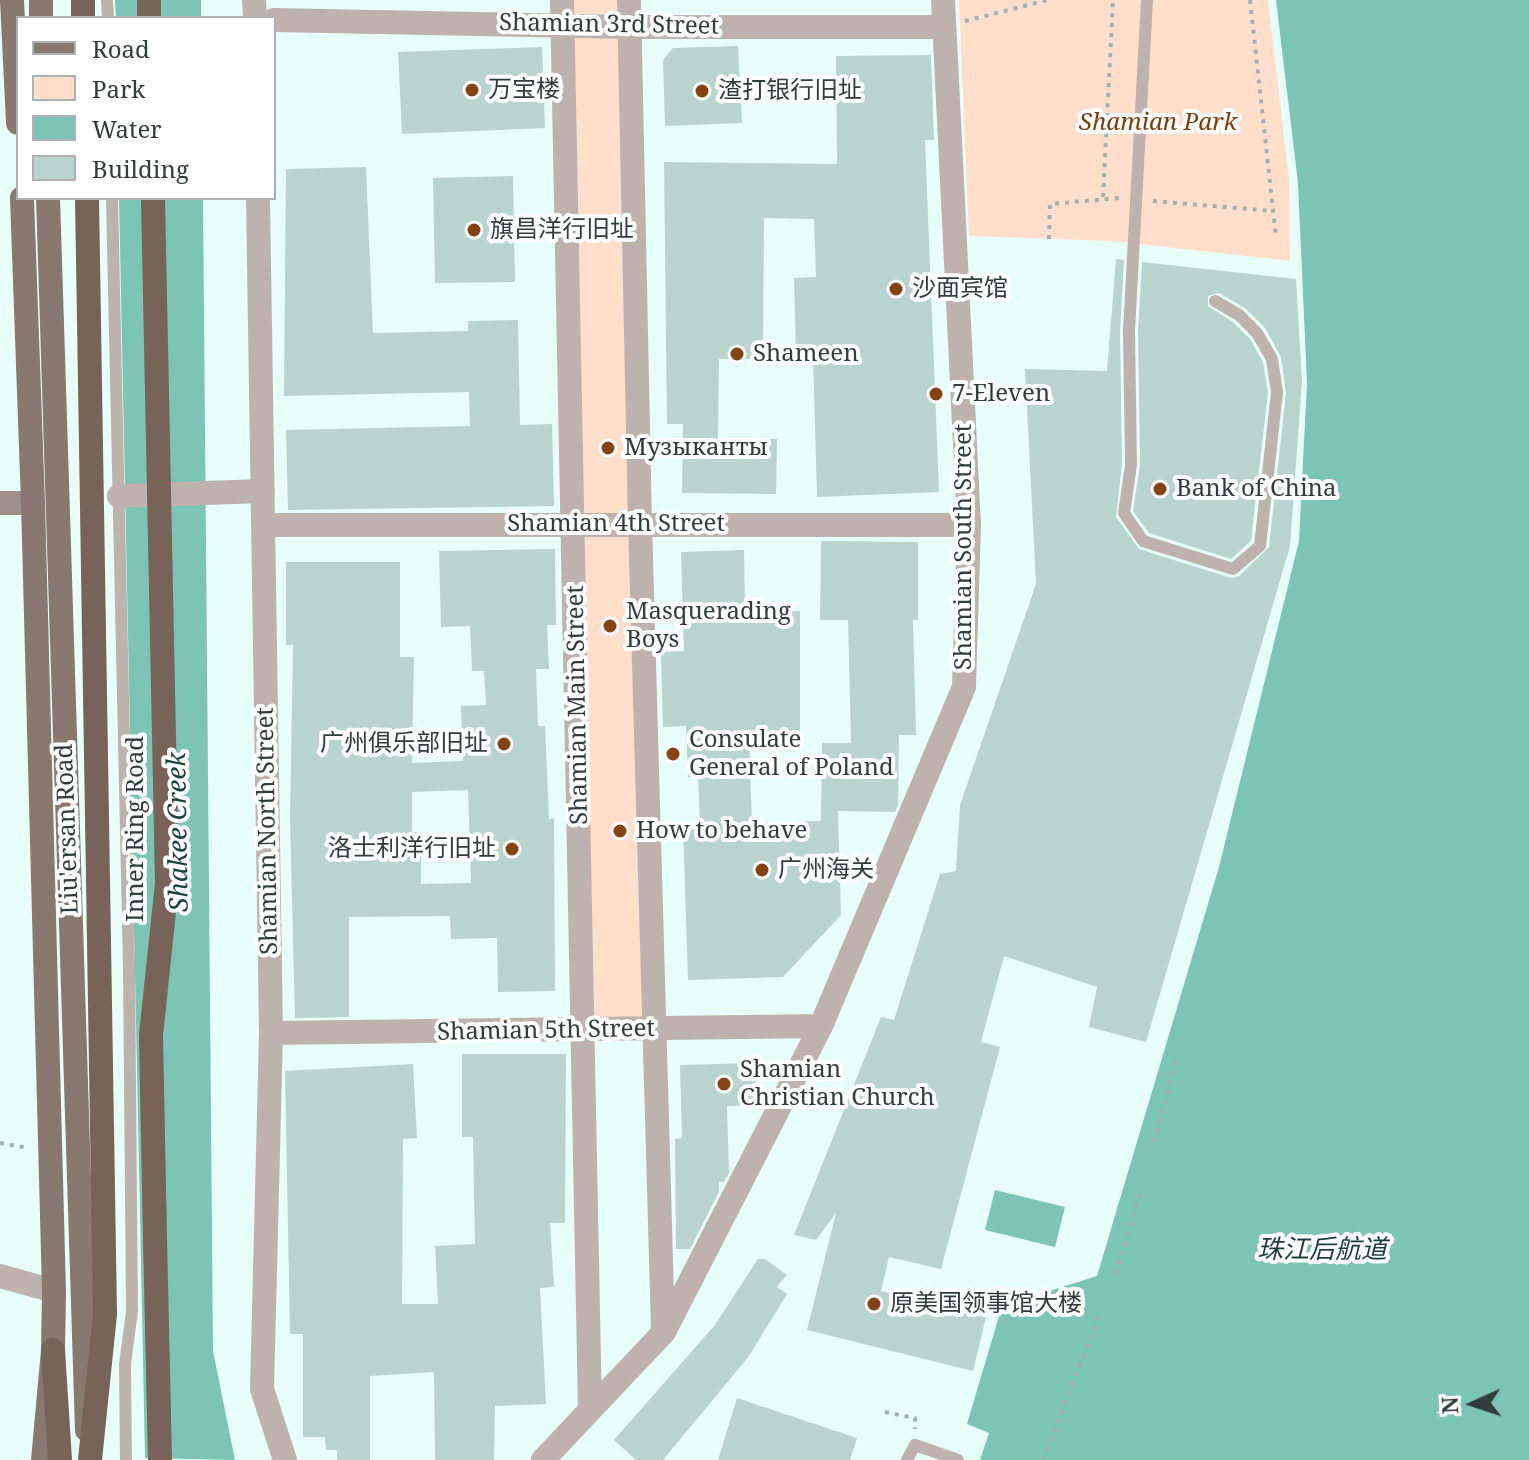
<!DOCTYPE html>
<html>
<head>
<meta charset="utf-8">
<style>
	body { margin:0 }
	#map { position:relative; width:1529px; height:1460px; overflow:hidden; background:#e8fff9; font-family:"Noto Serif",serif }
	canvas { display:block }
	.legend { position:absolute; left:16px; top:16px; width:260px; height:184px; box-sizing:border-box; background:#fff; border:2px solid #adb1b0; margin:0; padding:10px 14px; list-style:none; font-size:24px; color:#313d3a }
	.legend li { display:flex; align-items:center; gap:16px; height:40px }
	.legend b { width:40px; border:2px solid #adb1b0 }
	.north { position:absolute; left:1433px; top:1364px; width:80px; height:80px; -webkit-text-stroke:6px #fff; paint-order:stroke; rotate:267deg; font-size:22px; font-weight:700; line-height:32px; text-align:center; color:#313d3a }
	.north::after { content:''; display:block; margin:auto; width:28px; height:36px; background:#313d3a; clip-path:polygon(50% 0,100% 100%,50% 72%,0 100%) }
</style>
</head>
<body>
<div id="map">
<canvas width="1529" height="1460"></canvas>
<ul class="legend">
<li><b style="height:10px;background:#89786e"></b>Road</li>
<li><b style="height:22px;background:#ffdecc"></b>Park</li>
<li><b style="height:22px;background:#7cc5b4"></b>Water</li>
<li><b style="height:22px;background:#b8d4cc"></b>Building</li>
</ul>
<div class="north">N</div>
</div>
<script>
const ctx = document.querySelector('canvas').getContext('2d');
ctx.lineJoin = 'round';
function fillPath(path, color) {
  ctx.fillStyle = color;
  ctx.fill(path, 'evenodd');
}
function poly(rows) {
  const path = new Path2D();
  for (const r of rows) {
    path.moveTo(r[0], r[1]);
    for (let i = 2; i < r.length; i += 2) path.lineTo(r[i], r[i + 1]);
  }
  return path;
}
function stroke(path, color, width, dash) {
  ctx.strokeStyle = color;
  ctx.lineWidth = width;
  ctx.lineCap = dash ? 'butt' : 'round';
  ctx.setLineDash(dash || []);
  ctx.stroke(path);
}
function label(font, color, halo, rows, align = 'center') {
  ctx.font = font + ' "Noto Serif","Noto Sans SC",serif';
  ctx.lineWidth = 8;
  ctx.setLineDash([]);
  ctx.textBaseline = 'middle';
  ctx.strokeStyle = halo;
  ctx.fillStyle = color;
  for (const [text, x, y, turn = 0] of rows) {
    ctx.save();
    ctx.translate(x, y);
    ctx.rotate((+turn || 0) * Math.PI / 180);
    ctx.textAlign = isNaN(turn) ? turn : align;
    if (halo) ctx.strokeText(text, 0, 0);
    ctx.fillText(text, 0, 0);
    ctx.restore();
  }
}
fillPath(poly([
	[567,0,622,0,622,13,567,15],
	[959,0,1268,0,1289,178,1290,261,1113,241,969,236],
	[622,35,631,516,581,518,569,36],
	[632,528,646,1020,586,1020,582,530]
]), '#ffdecc');
fillPath(poly([
	[115,0,201,0,201,18,116,18],
	[1276,0,1529,0,1529,1460,980,1460,989,1433,967,1424,1002,1306,1097,1276,1219,867,1299,541,1307,383,1298,183],
	[119,198,203,198,213,1351,235,1460,145,1458],
	[995,1190,1065,1207,1055,1247,985,1230]
]), '#7cc5b4');
fillPath(poly([
	[738,46,742,123,665,126,663,60,673,48],
	[542,47,545,128,402,134,398,52],
	[931,55,934,140,925,140,939,492,817,497,813,355,796,356,794,278,816,277,814,219,764,218,763,359,719,359,718,438,777,439,776,494,682,493,683,424,667,424,664,162,837,164,836,56],
	[366,167,373,333,468,331,468,321,518,320,520,425,552,424,554,506,288,510,286,430,470,426,469,392,284,396,286,169],
	[513,176,515,282,435,283,433,178],
	[1116,259,1124,260,1120,331,1122,464,1116,517,1139,549,1231,578,1239,576,1269,547,1286,393,1281,357,1265,328,1245,308,1219,293,1208,296,1208,306,1233,322,1250,339,1263,362,1268,392,1251,541,1231,559,1149,533,1133,511,1140,465,1138,331,1142,262,1296,279,1302,381,1290,546,1146,1042,1089,1027,1097,987,1004,956,981,1042,1000,1047,941,1269,889,1257,881,1291,986,1317,973,1371,807,1330,836,1213,816,1240,794,1235,881,1017,894,1020,940,874,956,871,960,805,1036,584,1025,369,1107,371],
	[821,541,918,542,918,620,913,620,916,735,899,735,898,805,895,812,838,811,841,915,783,977,688,980,683,826,700,825,698,776,688,777,686,726,663,727,661,652,684,651,681,552,744,550,745,612,800,611,800,738,749,739,752,823,821,821,822,743,851,743,848,620,820,620],
	[555,549,556,625,547,625,549,669,536,669,538,726,545,726,549,819,554,818,555,991,498,992,497,938,451,939,450,916,349,917,349,1017,295,1018,290,819,293,645,286,645,286,562,400,562,400,657,414,657,412,763,463,761,461,706,486,705,484,671,472,671,470,626,441,627,439,551],
	[468,790,471,883,421,884,421,832,412,832,412,792],
	[462,1054,566,1054,565,1223,550,1223,554,1287,540,1288,546,1404,495,1406,494,1460,435,1460,434,1372,370,1376,370,1460,337,1460,337,1450,326,1450,325,1437,303,1437,303,1334,290,1334,285,1071,413,1064,417,1138,403,1139,402,1304,438,1304,435,1246,475,1244,473,1137,462,1137],
	[755,1063,756,1105,727,1106,729,1173,724,1182,719,1182,719,1192,690,1249,676,1249,675,1139,682,1138,680,1065],
	[758,1259,765,1259,787,1275,777,1287,787,1294,749,1356,663,1460,636,1460,614,1440,715,1325],
	[737,1398,857,1438,850,1460,718,1460]
]), '#b8d4cc');
stroke(poly([
	[1250,0,1276,237],
	[965,21,1048,0],
	[1103,197,1113,0],
	[1153,201,1273,211],
	[1049,239,1050,204,1120,198],
	[1154,1142,1178,1055],
	[0,1143,29,1148],
	[1116,1274,1140,1192],
	[885,1412,915,1418,915,1429],
	[1043,1460,1101,1311]
]), '#9fb1ac', 4, [4, 6]);
stroke(poly([
	[107,0,108,18],
	[112,198,129,967,132,1311,125,1364,126,1460],
	[1129,331,1131,465,1124,513,1143,541,1233,569,1260,546,1277,392,1272,359,1257,333,1239,315,1215,301],
	[907,1460,915,1445,958,1460]
]), '#bdb2ad', 12);
stroke(poly([
	[254,0,255,18],
	[562,0,590,1410],
	[629,0,640,523,663,1329],
	[274,20,630,27,944,27],
	[258,198,271,1033,262,1389,285,1460],
	[119,496,263,491],
	[263,525,969,525],
	[271,1033,821,1026],
	[0,1276,54,1291],
	[543,1460,664,1332,821,1026,964,687,969,525,943,0]
]), '#bdb2ad', 24);
stroke(poly([
	[0,503,33,503]
]), '#9f9088', 24);
stroke(poly([
	[12,0,18,123],
	[41,0,41,18],
	[22,198,33,503,54,1291,53,1350,43,1460],
	[48,198,87,1430]
]), '#89786e', 24);
stroke(poly([
	[83,0,83,18],
	[149,0,149,18],
	[87,198,105,1314],
	[155,1238,160,1460],
	[53,1350,60,1460]
]), '#776357', 24);
stroke(poly([
	[1129,331,1147,0]
]), '#bdb2ad', 12);
stroke(poly([
	[153,198,167,883,151,1035,155,1238],
	[90,1460,105,1314]
]), '#776357', 24);
for (const [x, y, r, color] of [
	[472,90,8,"#854212"],
	[702,91,8,"#854212"],
	[474,230,8,"#854212"],
	[896,289,8,"#854212"],
	[737,354,8,"#854212"],
	[936,394,8,"#854212"],
	[608,448,8,"#854212"],
	[1160,489,8,"#854212"],
	[610,626,8,"#854212"],
	[504,744,8,"#854212"],
	[673,754,8,"#854212"],
	[620,831,8,"#854212"],
	[512,849,8,"#854212"],
	[762,870,8,"#854212"],
	[724,1084,8,"#854212"],
	[874,1304,8,"#854212"]
]) {
  const dot = new Path2D();
  dot.arc(x, y, r, 0, 2 * Math.PI);
  ctx.fillStyle = color;
  ctx.fill(dot);
  stroke(dot, '#fff', 3);
}
label('24px', '#313d3a', '#fff', [
	["Shamian 3rd Street",609,25,1],
	["Shamian 4th Street",616,524],
	["Shamian South Street",964,547,-90],
	["Shamian Main Street",578,705,-91],
	["Liu'ersan Road",68,829,-92],
	["Inner Ring Road",136,829,-90],
	["Shamian North Street",268,831,-91],
	["Shamian 5th Street",546,1031,-1]
]);
label('24px', '#313d3a', '#fff', [
	["万宝楼",488,90],
	["渣打银行旧址",718,91],
	["旗昌洋行旧址",490,230],
	["沙面宾馆",912,289],
	["Shameen",753,354],
	["7-Eleven",952,394],
	["Музыканты",624,448],
	["Bank of China",1176,489],
	["Masquerading",626,612],
	["Boys",626,640],
	["Consulate",689,740],
	["General of Poland",689,768],
	["广州俱乐部旧址",488,744,"right"],
	["How to behave",636,831],
	["洛士利洋行旧址",496,849,"right"],
	["广州海关",778,870],
	["Shamian",740,1070],
	["Christian Church",740,1098],
	["原美国领事馆大楼",890,1304]
], 'left');
label('italic 24px', '#7d3c09', '#fff', [
	["Shamian Park",1158,123]
]);
label('italic 26px', '#1c3f37', '#fff', [
	["Shakee Creek",179,832,-91],
	["珠江后航道",1322,1251]
]);
</script>
</body>
</html>
